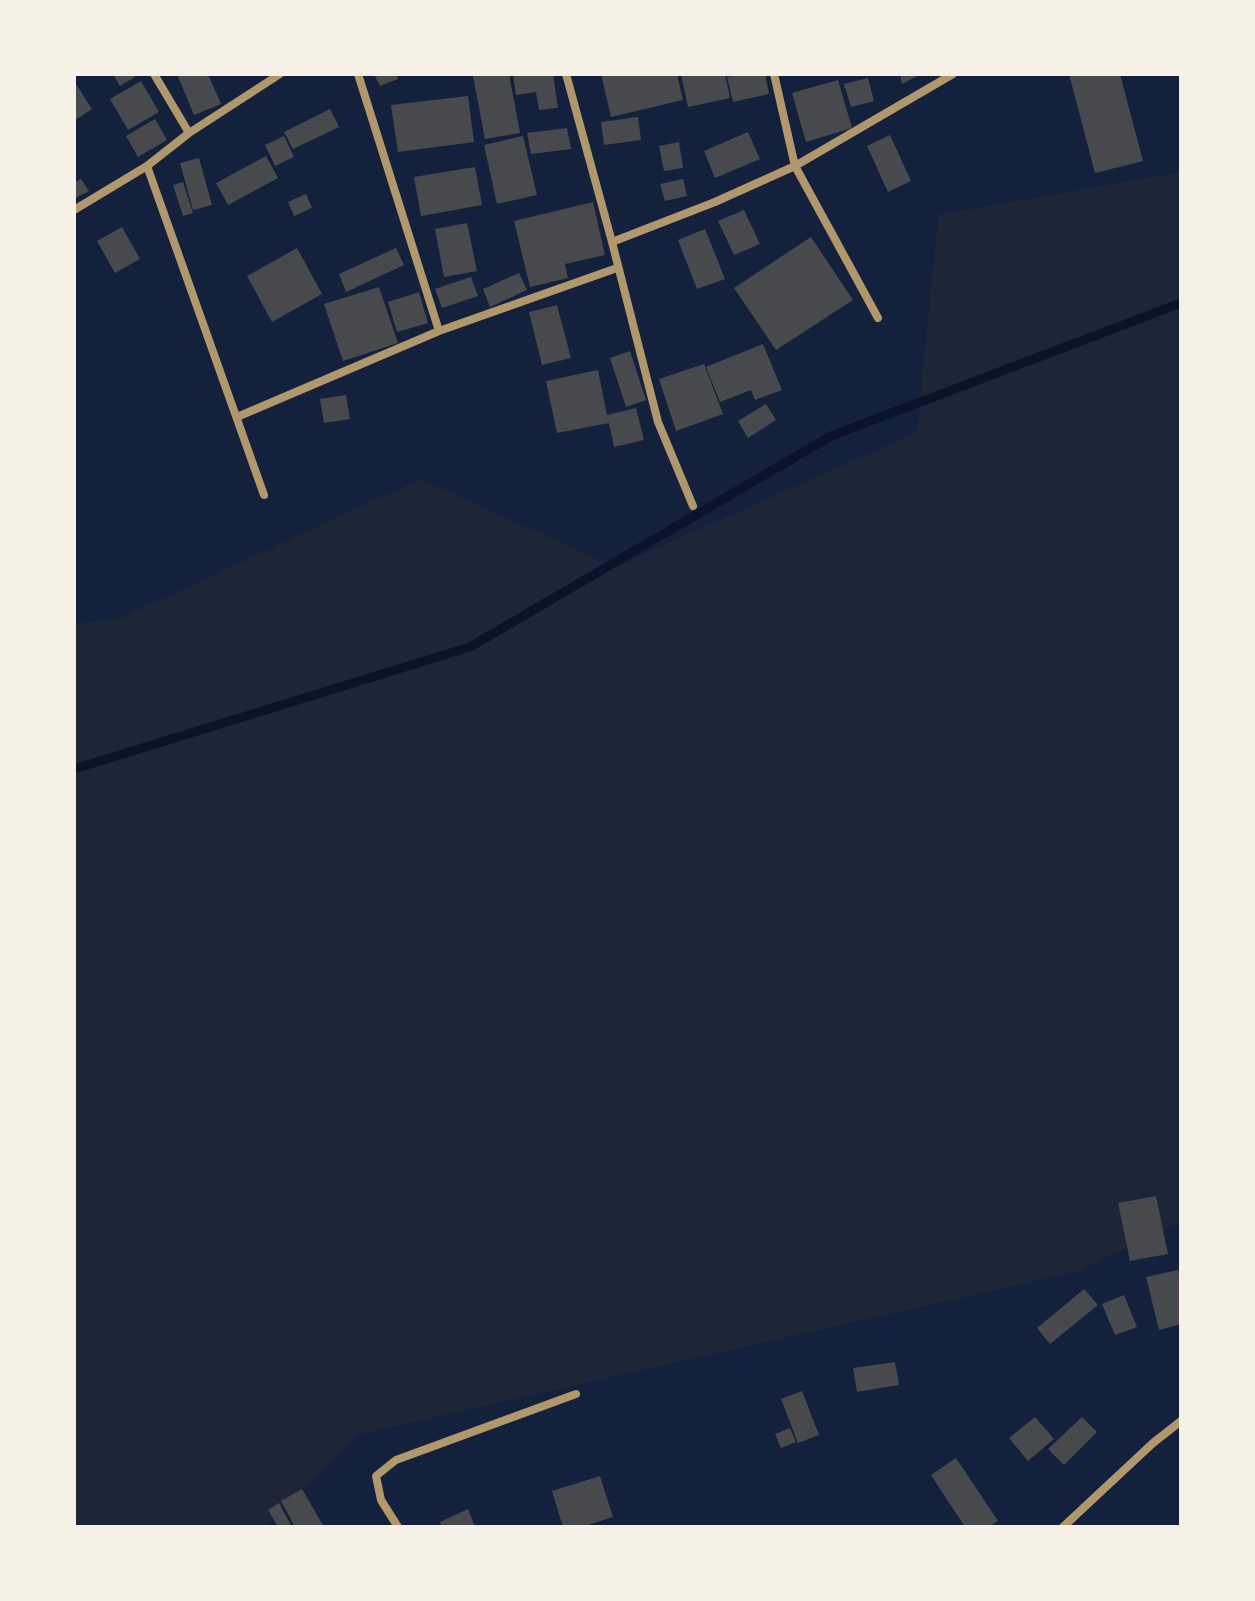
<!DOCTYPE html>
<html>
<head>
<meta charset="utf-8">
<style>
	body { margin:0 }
	#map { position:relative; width:1255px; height:1601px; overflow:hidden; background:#14213d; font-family:Literata,serif }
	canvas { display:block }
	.frame { position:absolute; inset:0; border:76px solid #f6f1e7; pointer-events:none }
</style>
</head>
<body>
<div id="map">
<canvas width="1255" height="1601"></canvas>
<div class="frame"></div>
</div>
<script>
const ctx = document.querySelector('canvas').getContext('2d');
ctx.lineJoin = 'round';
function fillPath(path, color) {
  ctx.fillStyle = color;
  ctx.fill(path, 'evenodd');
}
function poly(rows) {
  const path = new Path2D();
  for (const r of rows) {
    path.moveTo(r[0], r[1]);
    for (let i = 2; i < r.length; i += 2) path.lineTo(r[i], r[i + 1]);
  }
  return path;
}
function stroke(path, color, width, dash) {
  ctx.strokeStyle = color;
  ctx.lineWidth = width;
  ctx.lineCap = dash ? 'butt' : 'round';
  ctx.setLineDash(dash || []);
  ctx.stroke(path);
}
fillPath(poly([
	[1181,172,1181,1222,1075,1272,356,1435,265,1527,74,1527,74,624,121,618,420,479,615,567,917,432,938,215]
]), '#1d2539');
stroke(poly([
	[74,769,470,647,831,436,1181,303]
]), '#0b132b', 9);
fillPath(poly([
	[113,74,133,74,135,77,120,86],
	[177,74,208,74,221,104,194,115],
	[374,74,396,74,398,79,380,86],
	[484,74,509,74,520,133,485,139,473,76],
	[513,74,553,74,558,108,539,110,536,92,516,95],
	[601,74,677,74,683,100,611,117],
	[681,74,725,74,730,98,688,107],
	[742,74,765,74,769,94,733,102,727,77],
	[900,74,921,74,902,84],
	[1069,74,1120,74,1143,161,1095,173],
	[868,78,874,101,851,107,844,84],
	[838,80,852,128,806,142,792,93],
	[74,81,92,109,74,121],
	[141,81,159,112,128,130,110,99],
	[468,96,474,142,398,152,391,105],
	[330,109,339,127,293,149,284,132],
	[638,117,641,140,604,145,601,122],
	[155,119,167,140,138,157,126,136],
	[567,128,571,149,531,154,527,133],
	[748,132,760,159,715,178,704,151],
	[890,135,911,181,888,192,867,146],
	[284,136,294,157,275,166,265,145],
	[523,136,537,195,497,204,484,145],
	[679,142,683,168,664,171,659,146],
	[266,156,278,178,228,205,216,183],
	[199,158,212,205,193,210,180,163],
	[475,167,482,205,421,216,414,177],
	[81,179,89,191,74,199,74,183],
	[683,179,687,196,665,201,660,184],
	[183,182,193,213,183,216,173,185],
	[306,194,312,208,294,216,288,202],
	[593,202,605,255,565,264,568,278,530,287,514,221],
	[744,210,760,244,734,255,718,221],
	[467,223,477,271,444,277,435,229],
	[122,227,140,259,115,273,97,241],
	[705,229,725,279,697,289,678,240],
	[811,237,853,300,776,350,734,288],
	[297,248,322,294,272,322,247,276],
	[396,248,404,265,346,292,339,274],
	[519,273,527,290,490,307,483,289],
	[471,277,478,296,442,308,435,289],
	[379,287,398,343,343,361,324,304],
	[419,292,428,323,397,332,388,302],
	[557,305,571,358,542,365,529,312],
	[763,344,782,390,755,400,751,390,720,402,706,367],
	[630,351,646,400,626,407,610,358],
	[704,364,723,414,676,431,659,379],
	[598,370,607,415,636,408,644,440,614,447,609,423,557,433,546,381],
	[346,395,350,419,324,423,320,399],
	[766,404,776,420,748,438,738,421],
	[1156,1196,1168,1254,1130,1261,1118,1203],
	[1178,1270,1181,1282,1181,1324,1159,1330,1146,1277],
	[1084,1289,1098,1305,1050,1344,1037,1328],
	[1124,1295,1137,1327,1115,1335,1102,1304],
	[895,1362,899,1385,857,1392,853,1368],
	[802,1391,819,1435,798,1443,781,1399],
	[1035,1417,1054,1439,1028,1461,1009,1438],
	[1082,1417,1097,1432,1064,1465,1048,1449],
	[790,1428,796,1442,781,1448,775,1434],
	[956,1458,998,1521,988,1527,965,1527,931,1475],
	[600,1476,613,1517,582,1527,563,1527,552,1491],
	[302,1489,324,1527,295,1527,281,1501],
	[279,1503,292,1527,278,1527,268,1510],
	[468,1509,475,1527,442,1527,440,1522]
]), '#48494c');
stroke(poly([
	[154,74,189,133],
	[358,74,439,331],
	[566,74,612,242,658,422,693,506],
	[774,74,795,166,878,318],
	[147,166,264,495],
	[74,210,147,166,189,133,280,74],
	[612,242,715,202,795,166,953,74],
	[237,417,439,331,617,268],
	[398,1527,381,1500,376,1476,396,1460,576,1394],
	[1063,1527,1153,1443,1181,1421]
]), '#b1986c', 8);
</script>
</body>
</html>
